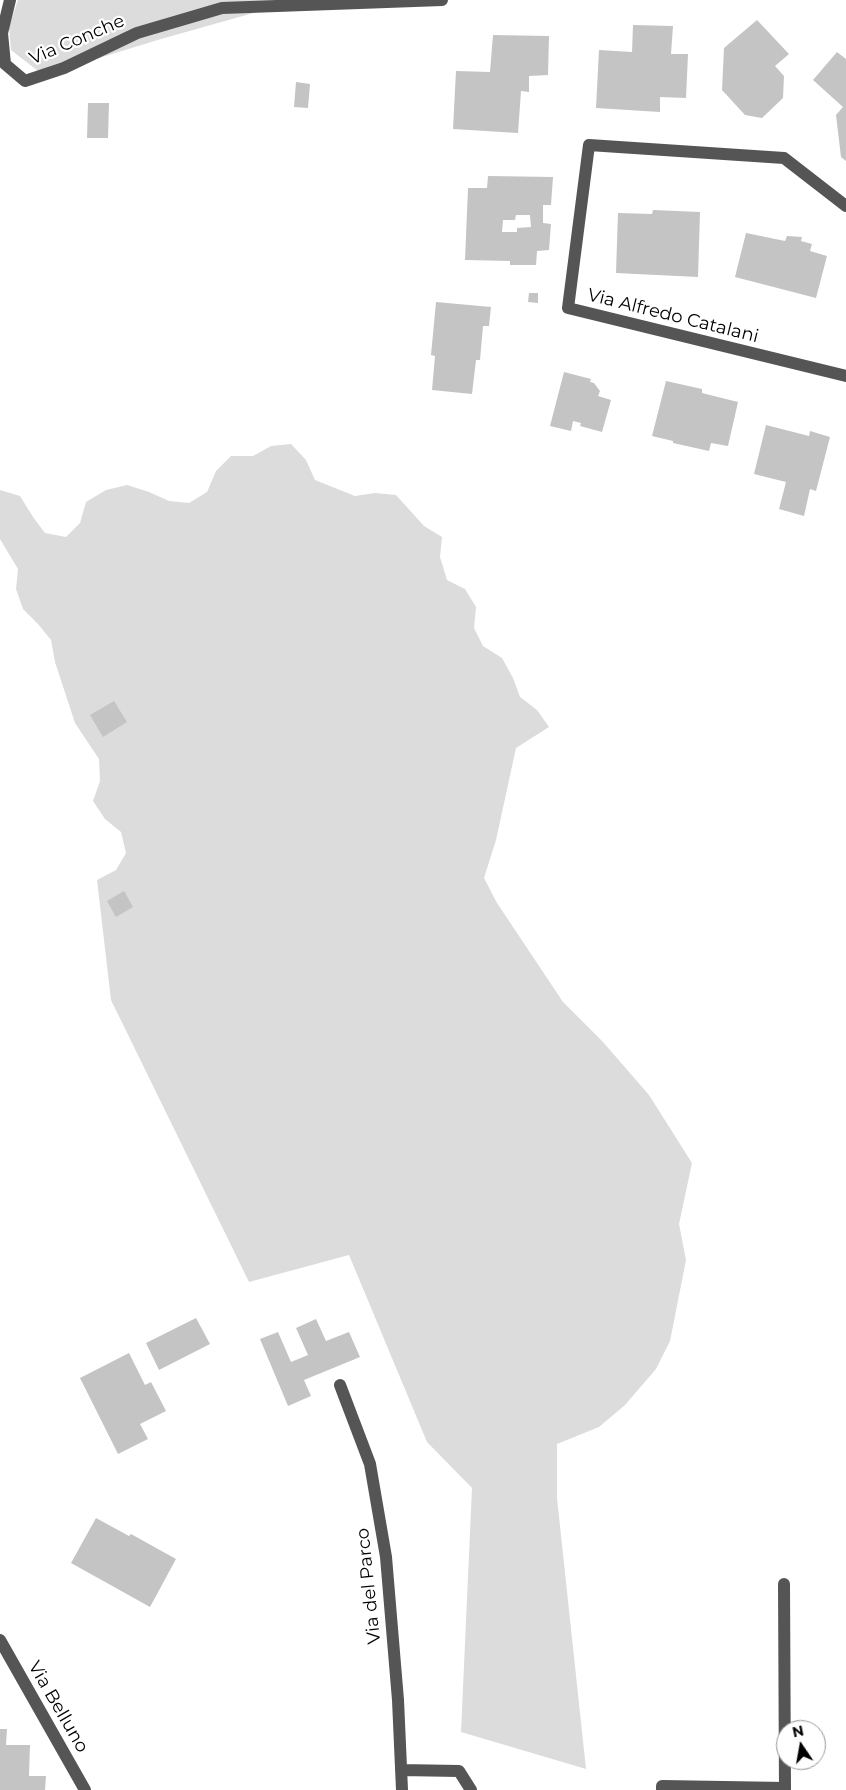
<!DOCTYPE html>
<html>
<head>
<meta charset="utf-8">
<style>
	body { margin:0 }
	#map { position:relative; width:846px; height:1790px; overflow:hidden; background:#fff; font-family:Montserrat,sans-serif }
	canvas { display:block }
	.north { position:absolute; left:776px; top:1720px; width:50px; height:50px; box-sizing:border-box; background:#fff; border:1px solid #999; border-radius:50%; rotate:348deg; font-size:14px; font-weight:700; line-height:20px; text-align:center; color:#000 }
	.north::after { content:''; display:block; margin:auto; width:18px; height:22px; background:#000; clip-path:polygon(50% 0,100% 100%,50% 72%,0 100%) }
</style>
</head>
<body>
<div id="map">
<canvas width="846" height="1790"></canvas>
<div class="north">N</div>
</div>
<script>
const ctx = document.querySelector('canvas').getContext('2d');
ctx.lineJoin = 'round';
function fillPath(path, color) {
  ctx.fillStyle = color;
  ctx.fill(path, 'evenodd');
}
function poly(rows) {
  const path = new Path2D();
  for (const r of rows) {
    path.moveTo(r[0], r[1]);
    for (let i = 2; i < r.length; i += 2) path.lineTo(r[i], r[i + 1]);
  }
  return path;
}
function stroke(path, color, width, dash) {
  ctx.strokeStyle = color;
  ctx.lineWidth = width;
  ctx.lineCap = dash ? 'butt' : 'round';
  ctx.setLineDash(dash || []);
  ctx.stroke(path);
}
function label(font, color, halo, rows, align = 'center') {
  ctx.font = font + ' Montserrat,sans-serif';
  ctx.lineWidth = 4.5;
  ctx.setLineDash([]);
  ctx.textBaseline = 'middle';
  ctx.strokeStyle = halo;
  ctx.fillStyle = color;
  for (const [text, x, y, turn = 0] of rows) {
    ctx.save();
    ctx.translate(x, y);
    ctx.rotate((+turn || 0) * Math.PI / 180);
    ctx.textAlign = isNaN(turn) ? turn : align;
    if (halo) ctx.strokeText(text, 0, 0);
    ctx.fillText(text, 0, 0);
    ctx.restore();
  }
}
fillPath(poly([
	[18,0,356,0,289,3,161,39,73,66,38,71,11,50,9,27],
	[291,444,306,460,315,480,355,496,375,493,396,495,424,526,442,537,440,557,447,580,465,589,476,607,474,628,483,646,502,658,513,678,520,697,537,710,549,727,516,748,496,840,484,878,497,903,563,1002,603,1042,649,1095,692,1163,679,1224,686,1260,670,1341,656,1369,625,1405,599,1427,557,1444,557,1498,586,1769,461,1732,472,1488,427,1442,349,1255,249,1282,111,1000,97,880,116,870,126,853,121,832,105,819,93,801,100,781,99,759,75,723,55,662,51,640,38,624,23,609,16,589,18,569,0,539,0,490,20,496,33,517,45,533,66,537,80,523,86,502,106,490,127,485,149,492,169,501,189,503,207,492,216,471,231,456,253,456,271,446]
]), '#dcdcdc');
fillPath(poly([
	[757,20,789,54,775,66,784,76,783,98,762,118,745,115,722,90,724,48],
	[633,25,673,26,671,54,688,54,686,98,660,97,660,112,596,108,599,50,632,52],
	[493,35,549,36,548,75,529,76,529,92,521,91,518,133,453,129,456,71,490,72],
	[837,52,846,59,846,161,841,157,836,115,843,107,813,80],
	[296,82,310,84,308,108,294,107],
	[88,103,109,103,108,138,87,138],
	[488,176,553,177,551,205,543,205,543,223,551,224,549,250,537,251,536,265,510,265,510,261,465,260,468,188,487,188],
	[516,215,530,215,531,227,517,228,517,232,502,232,503,220,515,220],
	[653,210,700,212,698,277,616,273,618,213,652,214],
	[746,233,785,241,787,236,802,237,801,241,812,244,810,251,827,256,816,298,735,277],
	[529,293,538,293,538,303,528,302],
	[436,302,491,307,489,326,483,326,480,360,476,360,472,394,432,390,435,356,431,355],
	[564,372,591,379,590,382,594,383,600,391,598,396,611,400,602,432,580,426,581,423,573,421,571,431,550,426],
	[666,381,702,389,702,393,738,402,728,446,711,443,709,451,673,443,673,441,652,436],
	[766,425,809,436,810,431,830,437,816,491,810,489,804,516,779,509,786,482,754,474],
	[114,701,127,722,103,737,90,715],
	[124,891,133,907,116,917,107,901],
	[196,1318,210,1344,159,1370,146,1343],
	[316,1319,326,1341,349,1332,360,1357,304,1380,311,1396,288,1406,260,1339,278,1332,291,1362,308,1355,296,1328],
	[129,1353,145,1385,151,1382,166,1411,140,1424,148,1439,118,1454,80,1378],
	[96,1518,129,1536,131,1534,176,1559,150,1607,71,1563],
	[0,1729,7,1729,6,1745,30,1745,29,1776,46,1776,45,1790,0,1790]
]), '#c4c4c4');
stroke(poly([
	[10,0,2,33,5,64,25,81,64,68,137,33,222,8,442,0],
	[846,206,784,158,589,145,568,308,846,376],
	[340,1385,370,1464,386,1557,398,1700,402,1790],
	[784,1584,785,1790],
	[0,1640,85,1790],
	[401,1770,459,1771,471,1790],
	[662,1790,662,1786,785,1788]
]), '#555', 12);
label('18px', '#000', '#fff', [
	["Via Conche",77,40,-23],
	["Via Alfredo Catalani",673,316,14],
	["Via del Parco",369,1586,-96],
	["Via Belluno",58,1707,60]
]);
</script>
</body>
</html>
